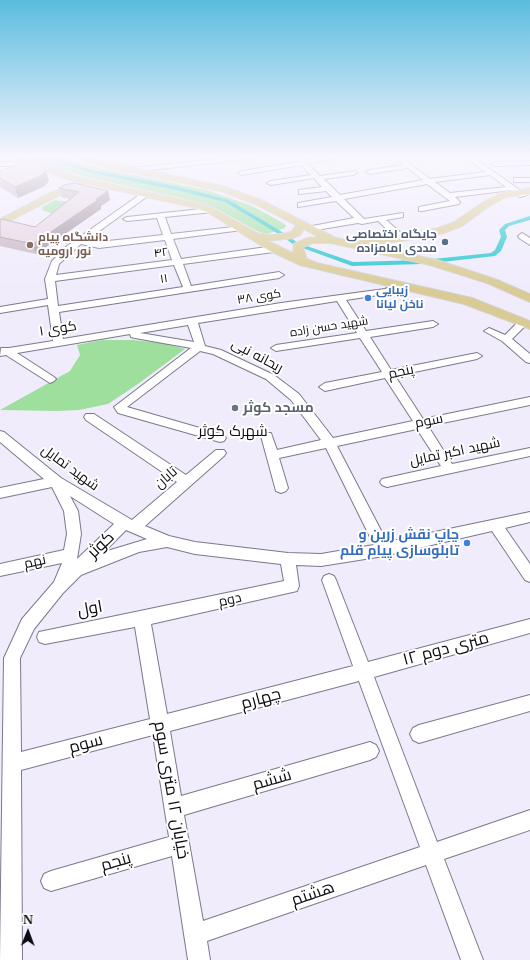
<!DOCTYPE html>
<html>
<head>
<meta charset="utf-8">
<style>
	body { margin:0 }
	#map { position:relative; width:530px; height:960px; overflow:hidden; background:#f0ecfc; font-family:"Libre Baskerville",serif }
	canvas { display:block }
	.north { position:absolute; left:8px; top:912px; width:40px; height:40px; -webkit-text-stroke:3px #fff; paint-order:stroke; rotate:1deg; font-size:11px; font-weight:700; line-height:16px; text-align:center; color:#0d0b11 }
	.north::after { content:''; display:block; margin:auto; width:14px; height:18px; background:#0d0b11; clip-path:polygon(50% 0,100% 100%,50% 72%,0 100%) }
</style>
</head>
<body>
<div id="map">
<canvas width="530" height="960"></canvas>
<div class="north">N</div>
</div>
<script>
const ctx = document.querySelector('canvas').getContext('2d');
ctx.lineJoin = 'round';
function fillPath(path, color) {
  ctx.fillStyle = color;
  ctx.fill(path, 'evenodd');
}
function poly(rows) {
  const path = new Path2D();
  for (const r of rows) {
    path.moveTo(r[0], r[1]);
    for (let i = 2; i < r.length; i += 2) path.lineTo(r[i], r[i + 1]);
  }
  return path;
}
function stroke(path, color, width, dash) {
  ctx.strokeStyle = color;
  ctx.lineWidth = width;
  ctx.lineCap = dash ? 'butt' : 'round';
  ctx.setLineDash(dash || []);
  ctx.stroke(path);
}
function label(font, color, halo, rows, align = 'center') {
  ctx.font = font + ' "Libre Baskerville",Cairo,serif';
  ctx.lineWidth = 4;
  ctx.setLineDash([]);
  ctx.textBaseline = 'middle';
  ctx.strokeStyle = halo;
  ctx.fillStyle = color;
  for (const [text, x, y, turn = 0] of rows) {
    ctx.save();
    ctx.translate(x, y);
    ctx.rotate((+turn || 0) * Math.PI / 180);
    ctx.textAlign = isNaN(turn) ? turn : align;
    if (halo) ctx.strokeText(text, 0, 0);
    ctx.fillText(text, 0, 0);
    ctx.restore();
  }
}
fillPath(poly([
	[22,156,60,156,95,167,207,190,252,206,276,219,286,225,285,228,267,234,257,231,215,208,177,197,82,176,47,166],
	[55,200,63,201,78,203,54,214,42,210,42,207],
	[102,340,133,340,163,343,185,349,138,384,108,404,79,410,58,411,0,410,70,371,80,355,77,345]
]), '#9edf9e');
fillPath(poly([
	[42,156,49,156,91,170,176,186,229,200,287,235,282,236,225,202,176,190,88,172,42,156],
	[530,216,530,220,509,226,505,230,507,237,501,251,495,256,433,263,430,261,433,259,491,253,495,250,501,237,499,230,505,224,530,216],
	[286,237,290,237,299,244,294,245,286,239,286,237],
	[300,245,304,245,353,262,422,260,425,262,422,264,352,266,300,247,300,245]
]), '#27c7ce');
const minor = poly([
	[104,156,113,156,93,163,90,161,104,156],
	[242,156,259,156,256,158,134,172,130,170,134,168,242,156],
	[293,156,299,156,304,160,341,156,338,158,307,163,320,176,356,171,357,173,353,175,324,179,340,195,423,180,408,168,370,174,366,172,370,170,403,165,393,156,400,156,430,179,485,172,464,156,471,156,527,195,520,197,512,190,455,197,460,202,459,204,422,211,419,211,419,207,450,201,427,184,344,199,364,219,403,213,403,217,386,220,400,232,400,236,394,236,378,221,362,224,358,223,310,231,306,229,307,227,354,218,336,201,298,207,298,203,332,197,326,191,299,194,299,190,322,187,314,178,271,185,267,183,271,181,311,175,301,165,242,175,238,173,242,171,298,162,293,156],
	[490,175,506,187,450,193,435,182,490,175],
	[530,161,530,165,495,166,491,164,495,162,530,161],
	[0,162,29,162,33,164,29,166,0,166,0,162],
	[514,178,530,178,530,182,514,182,514,178],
	[142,193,149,195,87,240,99,242,163,235,157,218,127,221,123,219,127,217,210,208,213,208,213,212,165,217,171,234,242,226,246,228,242,230,173,239,181,259,274,246,278,249,274,252,183,264,191,286,279,272,284,275,279,278,59,312,63,339,281,303,385,289,400,282,405,285,403,287,391,293,346,300,366,331,433,321,438,324,433,327,370,337,391,370,477,353,482,356,477,359,395,376,423,419,530,397,530,405,428,426,452,464,530,448,530,456,387,487,382,485,380,482,382,479,441,466,417,429,337,446,387,542,530,512,530,522,505,528,530,564,530,582,525,580,492,531,384,556,321,566,296,565,299,586,297,591,151,624,167,714,353,666,322,580,324,576,329,574,334,576,336,580,368,662,530,619,530,633,374,677,437,842,530,810,530,830,444,859,483,960,461,960,426,865,207,941,210,960,188,960,172,856,51,891,44,888,41,881,44,874,51,871,169,837,153,735,21,770,22,960,0,960,4,658,22,619,54,582,62,563,0,576,0,564,64,550,67,534,64,511,52,487,0,498,0,488,44,479,0,442,0,431,4,432,61,478,132,520,177,482,86,420,84,417,86,414,94,414,186,475,216,450,224,450,226,453,224,456,145,526,169,536,195,542,288,553,321,554,374,545,326,448,279,458,288,488,286,491,281,493,276,491,261,436,263,433,271,433,277,450,321,440,291,400,266,379,213,354,200,351,127,407,224,435,226,438,224,441,220,442,118,413,114,407,191,348,135,338,131,337,130,334,17,353,54,377,56,379,54,381,50,383,6,355,0,356,1,348,9,348,53,341,48,305,0,313,0,307,48,299,45,279,52,261,67,246,142,193],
	[165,240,172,260,56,275,59,264,81,244,99,248,165,240],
	[174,265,183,287,58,306,55,281,174,265],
	[337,301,357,333,276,345,271,348,276,351,360,338,382,372,325,383,319,387,325,391,385,378,413,421,333,438,299,394,274,375,221,350,205,346,198,323,337,301],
	[188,325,194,342,140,333,188,325],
	[70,496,114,524,77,559,81,534,78,511,70,496],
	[126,530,147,539,104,552,126,530],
	[167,547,195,554,281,564,284,581,39,632,37,637,39,642,45,644,135,627,150,719,21,752,20,658,34,629,63,593,81,575,139,552,167,547],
	[359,681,420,847,203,921,184,815,370,760,376,757,379,751,376,745,370,742,181,796,170,731,359,681],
	[522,233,530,238,530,245,519,238,518,236,522,233],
	[524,319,529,322,512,339,530,354,530,363,526,362,502,341,484,331,489,328,505,335,520,320,524,319],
	[530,695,530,711,419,743,413,740,410,734,413,728,419,725,530,695]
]);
const major = poly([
	[6,156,17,156,74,176,198,203,213,208,257,233,272,235,287,233,292,231,296,225,255,204,220,191,99,166,71,156,83,156,223,186,261,200,336,238,358,242,363,239,402,235,438,228,454,222,482,203,501,193,530,188,530,194,506,197,488,207,462,226,444,233,402,241,368,245,437,260,495,279,530,294,530,302,487,283,430,265,331,243,313,243,303,247,307,259,317,263,472,298,530,321,530,329,464,304,300,265,270,251,207,212,192,207,69,180,6,156],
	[304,229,319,237,307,238,294,244,293,253,268,241,293,238,300,235,304,229],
	[81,184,86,187,84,189,60,195,0,226,0,219,54,191,81,184]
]);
stroke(minor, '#7d798b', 2);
stroke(major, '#d3d3d4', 2);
fillPath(minor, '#fff');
fillPath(major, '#dacb95');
fillPath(poly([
	[46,170,49,181,45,186,18,198,0,187,0,171],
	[59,188,108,191,110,200,101,206,101,209,36,254,0,246,0,220,35,227,70,199,61,197]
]), '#c7b6c2');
fillPath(poly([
	[46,170,49,181,45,186,18,198,15,187],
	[108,191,110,200,101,206,101,209,36,254,33,244]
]), '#a2949e');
const building = poly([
	[29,160,43,165,46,170,42,175,15,187,0,178,0,171,29,160],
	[74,183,108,191,96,199,99,199,33,244,0,237,0,220,2,219,35,227,79,192,59,188,64,185,74,183]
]);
fillPath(building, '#e7d4e1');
stroke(building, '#a2949e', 1);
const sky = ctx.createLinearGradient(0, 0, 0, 290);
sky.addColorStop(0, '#5bbcde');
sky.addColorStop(0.54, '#f8f6fe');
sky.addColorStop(1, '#f8f6fe00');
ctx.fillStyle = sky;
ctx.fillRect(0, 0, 530, 290);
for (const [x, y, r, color] of [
	[445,242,4,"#5c6f8a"],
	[30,245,4,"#8d6e63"],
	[368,298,4,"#3f7fe0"],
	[235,408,4,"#6b7280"],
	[467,543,4,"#3f7fe0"]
]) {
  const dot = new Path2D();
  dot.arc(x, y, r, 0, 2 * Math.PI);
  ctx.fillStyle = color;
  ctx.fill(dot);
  stroke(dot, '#fff', 1.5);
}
label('bold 12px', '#4e5e75', '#fff', [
	["جایگاه اختصاصی",437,235],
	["مددی امامزاده",437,249]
], 'right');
label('bold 12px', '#785e54', '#fff', [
	["دانشگاه پیام",38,238],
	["نور ارومیه",38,252]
], 'left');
label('12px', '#0d0b11', '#fff', [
	["۴۲",161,253,-7],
	["۱۱",164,279,-9],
	["کوی ۳۸",259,297,-9],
	["شهید حسن زاده",329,327,-9]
]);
label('bold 12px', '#366cbe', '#fff', [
	["زیبایی",376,291],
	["ناخن لیانا",376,305]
], 'left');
label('14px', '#0d0b11', '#fff', [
	["کوی ۱",58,329,-9],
	["ریحانه نبی",257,356,28],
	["پنجم",401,372,-12],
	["سوم",429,421,-11],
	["شهید اکبر تمایل",455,452,-12],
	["شهید تمایل",70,468,36],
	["تابان",166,478,-41],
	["نهم",35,562,-12],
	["دوم",230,600,-12]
]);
label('bold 14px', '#5b616d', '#fff', [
	["مسجد کوثر",243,408]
], 'left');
label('bold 14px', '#366cbe', '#fff', [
	["چاپ نقش زرین و",459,535],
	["تابلوسازی پیام قلم",459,551]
], 'right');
label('15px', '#0d0b11', '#fff', [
	["شهرک کوثر",233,432]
]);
label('17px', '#0d0b11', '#fff', [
	["کوثر",101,545,-44],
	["اول",90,609,-10],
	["۱۲ متری دوم",446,649,-15],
	["چهارم",261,699,-15],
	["سوم",86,744,-15],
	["ششم",272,780,-16],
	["خیابان ۱۲ متری سوم",171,790,80],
	["پنجم",116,862,-16],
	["هشتم",313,894,-19]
]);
</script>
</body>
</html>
